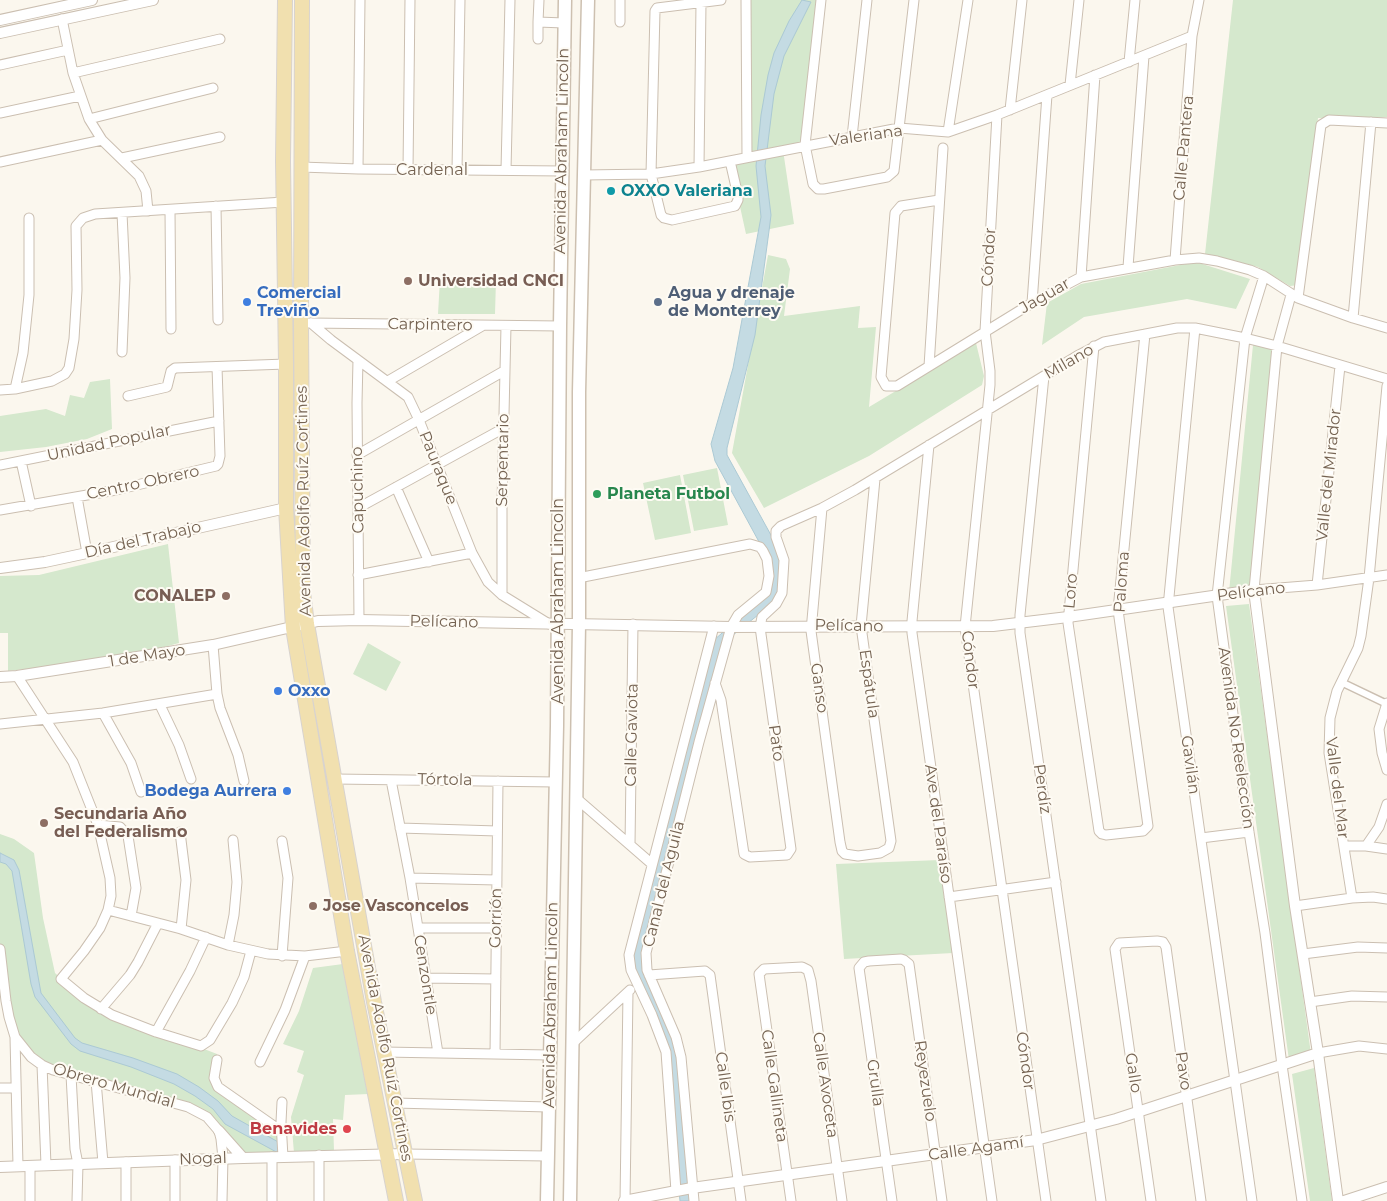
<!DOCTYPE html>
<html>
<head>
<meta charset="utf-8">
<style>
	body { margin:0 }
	canvas { display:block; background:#fbf7ee }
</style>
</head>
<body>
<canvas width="1387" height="1201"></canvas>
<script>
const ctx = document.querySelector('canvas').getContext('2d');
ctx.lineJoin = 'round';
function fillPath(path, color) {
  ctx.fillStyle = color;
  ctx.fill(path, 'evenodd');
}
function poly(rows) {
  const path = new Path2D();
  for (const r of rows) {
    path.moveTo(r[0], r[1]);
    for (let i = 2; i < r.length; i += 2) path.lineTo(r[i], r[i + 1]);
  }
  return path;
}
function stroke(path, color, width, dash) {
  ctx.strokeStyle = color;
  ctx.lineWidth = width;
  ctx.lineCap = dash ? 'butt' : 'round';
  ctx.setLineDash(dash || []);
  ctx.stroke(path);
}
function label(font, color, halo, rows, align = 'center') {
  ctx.font = font + ' Montserrat,sans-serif';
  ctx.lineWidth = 4;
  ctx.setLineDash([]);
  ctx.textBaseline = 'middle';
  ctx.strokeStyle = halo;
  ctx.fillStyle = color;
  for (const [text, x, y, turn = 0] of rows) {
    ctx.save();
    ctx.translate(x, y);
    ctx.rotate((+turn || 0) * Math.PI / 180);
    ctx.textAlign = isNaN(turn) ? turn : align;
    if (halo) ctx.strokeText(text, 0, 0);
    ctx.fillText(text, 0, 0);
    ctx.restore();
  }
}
fillPath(poly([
	[746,0,821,0,805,145,783,150,794,224,746,234,730,161,746,158],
	[1233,0,1387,0,1387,117,1318,118,1299,285,1290,286,1258,267,1205,254],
	[768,255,786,259,790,269,784,316,860,306,858,328,876,327,869,407,976,343,984,376,982,385,869,456,764,508,732,453],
	[1196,262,1250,279,1236,309,1187,299,1084,317,1042,345,1047,303,1081,284],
	[440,279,496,280,495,314,438,314],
	[1253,345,1273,349,1250,590,1229,592],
	[110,379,112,429,87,439,46,447,0,452,0,416,46,409,65,416,70,395,84,398,90,382],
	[717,468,728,525,694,531,683,475],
	[680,475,691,533,655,540,643,483],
	[168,544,179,643,124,658,8,671,8,633,0,633,0,576,39,575],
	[1249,604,1311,1054,1289,1060,1226,606],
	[368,643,401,662,386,691,353,674],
	[0,834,14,839,34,853,43,918,55,973,71,988,101,1009,217,1054,215,1083,281,1131,283,1157,243,1158,207,1117,42,1065,15,1037,0,949],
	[940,860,953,953,844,959,836,864],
	[343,964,369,1094,345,1095,343,1120,333,1119,334,1151,294,1153,291,1117,304,1075,297,1072,304,1051,283,1044,299,1011,313,968],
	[1314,1068,1332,1201,1310,1201,1292,1074]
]), '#d5e8cd');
const water = poly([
	[802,0,811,2,784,56,774,94,765,166,771,215,769,231,755,335,727,448,727,455,783,557,782,593,776,604,758,615,723,643,646,962,676,1037,692,1201,680,1201,667,1059,629,955,714,640,768,593,770,562,715,461,711,444,733,368,761,217,756,166,761,115,768,75,774,53,789,21,802,0],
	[0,853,14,860,19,870,41,993,75,1038,82,1043,133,1058,177,1074,199,1087,218,1101,232,1116,280,1143,280,1154,225,1124,213,1109,195,1096,174,1084,131,1067,80,1051,71,1044,35,997,31,984,12,871,6,864,0,862,0,853]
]);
fillPath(water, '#c4dbe3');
stroke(water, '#abc9d4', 1);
const pedestrian = poly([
	[1341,682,1387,704]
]);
const minor = poly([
	[539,0,538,22,564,23],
	[721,0,657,8,655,11,651,174,661,215,664,218,672,220,735,206,738,200,738,196,730,161],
	[746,0,747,157],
	[821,0,805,145,813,184,818,189,824,189,887,177,894,171,914,0],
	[62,19,73,73,89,119,102,140,139,176,146,191,148,211],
	[620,22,620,0],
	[538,39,538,22],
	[1129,62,1135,0],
	[0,65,68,50],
	[73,73,220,39],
	[1070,85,1079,0],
	[1010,110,1022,0],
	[0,113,80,96],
	[997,115,985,331,990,371,990,385,965,627,1046,1201],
	[89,119,213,88],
	[948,132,968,0],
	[852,137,867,0],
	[122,158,220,137],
	[0,162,102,140],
	[301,167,358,169,563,171],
	[699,167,701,3],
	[358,169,360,0],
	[408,170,410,0],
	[457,170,460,0],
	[506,170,510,0],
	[584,175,651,174,699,167,899,128,948,132,997,115,1192,36],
	[939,200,901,206,895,213,881,377,886,386,897,386,1032,303,1081,277,1175,260,1199,258,1217,261,1250,270,1264,276,1298,298,1353,318,1387,328],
	[216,206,218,320],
	[170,210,171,329],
	[1175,260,1192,36,1199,0],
	[1128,267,1144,56],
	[1264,276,1245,338,1217,596,1249,832,1265,933,1282,1065,1302,1201],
	[1081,277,1095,75],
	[1291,295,1277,346,1254,590,1317,585,1387,575],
	[1298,298,1321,125,1329,120,1387,123],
	[1032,303,1047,95],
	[1353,318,1371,122],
	[310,323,560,326],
	[311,323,331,340,408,397,419,420,472,553,488,582,502,595,549,624],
	[1195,328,1168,607,1252,1201],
	[1094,346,1068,623,1099,831,1102,834,1106,835,1143,831,1148,826,1118,610,1145,334],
	[122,352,125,278,122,213],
	[358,360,357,403,359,620],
	[929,366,943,148],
	[1044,376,1020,615,1020,633,1101,1201],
	[388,381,482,326],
	[15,389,23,353,29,295,29,218],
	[0,390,15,389,52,381,65,374,69,368,74,339,77,290,76,226,83,218,95,214,284,202],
	[128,396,167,387,171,371,175,368,286,364],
	[929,445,912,621,912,633,992,1201],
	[357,455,504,371],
	[21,461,31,506],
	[0,465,219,421],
	[396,487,429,562],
	[77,497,87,553],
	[358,508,504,428],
	[822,508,811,631,840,842,842,851,845,854,858,856,880,853,889,848,891,841,861,626,875,479],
	[0,510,116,490,216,466,218,464,220,456,217,367],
	[358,575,472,553],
	[578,578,750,544,760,547,763,551,767,559,769,576,766,592,738,615,731,627,699,742,646,953,647,970,676,1037,681,1057,694,1201],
	[1317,585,1340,366],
	[502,595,502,503,506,326],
	[213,645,217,694,220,708,238,755,244,781],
	[17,676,73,762,98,825,110,878,111,896,108,910,100,928,84,951,61,979,84,998,112,1015,156,1032,201,1046,210,1040,232,1003,244,977,251,951],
	[715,683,721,700,744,854,750,857,787,855,791,849,760,627,762,617,776,604,782,593,784,560,776,537,776,531,781,526,822,508,855,490,1077,356,1104,342,1177,328,1195,328,1245,338,1277,346,1387,379],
	[1387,703,1379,729,1382,753,1387,770],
	[160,705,179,745,191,779],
	[103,713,131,763,141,792],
	[0,724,103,713,217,694],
	[335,779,556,782],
	[391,780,410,878,438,1053],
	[576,798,652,864],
	[98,825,120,827,128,836,136,888,131,916],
	[400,828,497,831],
	[180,832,186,880,181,929],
	[1201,838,1249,832],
	[630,845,633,624],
	[1344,846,1366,846,1387,849],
	[1366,846,1379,827,1387,804],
	[410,878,497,880],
	[949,897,1056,882],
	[1352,898,1329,753,1330,718,1337,691,1358,648,1361,636,1369,578,1387,386],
	[1295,906,1352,898,1373,897,1387,899],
	[108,910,181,929,228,945,268,954,305,956,347,951],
	[418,928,496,928],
	[228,945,234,915,237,882,233,840],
	[0,949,6,1001,9,1017,15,1037,31,1057,42,1065,53,1070,188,1107,207,1117,219,1131,221,1139,223,1158,222,1201],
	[1303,954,1358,947,1387,948],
	[282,956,288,878,282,841],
	[649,975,705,971,710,975,741,1201],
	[426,978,496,979],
	[1310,1002,1352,996,1387,997],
	[101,1009,130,975,138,962,158,923],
	[156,1032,190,971,206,937],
	[15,1037,18,1166],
	[572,1044,630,990],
	[384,1052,549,1055],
	[1318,1053,1359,1046,1387,1049],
	[495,1054,498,781],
	[217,1060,214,1078,218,1087,281,1131],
	[260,1062,285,1010,305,956],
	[42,1065,46,1165],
	[71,1075,75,1149,78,1164,77,1201],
	[96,1081,103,1163],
	[0,1088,16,1088],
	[282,1102,281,1122,283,1157],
	[395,1103,548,1107],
	[405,1154,547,1156],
	[676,1191,666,1052,652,1015,631,970,629,955,714,626],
	[30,1201,30,1166],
	[126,1201,126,1162],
	[175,1201,175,1160],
	[272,1201,272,1157],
	[319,1201,319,1155],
	[625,1201,628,992],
	[791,1201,759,974,764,969,802,967,808,970,811,981,842,1201],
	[892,1201,859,968,864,962,869,961,901,959,904,960,909,964,942,1201],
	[1151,1201,1115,949,1119,943,1157,941,1163,942,1166,947,1201,1201]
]);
const tertiary = poly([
	[0,20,92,0],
	[0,33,153,0],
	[0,568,45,562,87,553,286,508],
	[0,677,17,676,213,645,318,621,359,620,731,627,993,626,1068,617,1254,590,1295,906,1318,1053,1338,1201],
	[219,1131,243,1158],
	[0,1167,243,1158,405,1154],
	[624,1201,692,1188,1036,1140,1116,1119,1318,1053],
	[1344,1201,1387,1187]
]);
const secondary = poly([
	[547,1201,557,726,560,326,565,0],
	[570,1201,579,624,579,392,588,0]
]);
const primary = poly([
	[285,0,283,161,286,364,286,508,293,628,347,951,396,1201],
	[302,0,301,322,303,592,307,624,374,1002,415,1201]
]);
stroke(pedestrian, '#cbbfb1', 9);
stroke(minor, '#cbbfb1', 11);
stroke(tertiary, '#cbbfb1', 12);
stroke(secondary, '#cdc0b0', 15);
stroke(primary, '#d8d3cf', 16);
stroke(pedestrian, '#fff', 6);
stroke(minor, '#fff', 9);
stroke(tertiary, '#fff', 10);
stroke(secondary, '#fff', 12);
stroke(primary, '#f1e0af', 14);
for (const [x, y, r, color] of [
	[611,191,5,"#0f9aa8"],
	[408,281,5,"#8d6e63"],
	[247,302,5,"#3f7fe0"],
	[658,302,5,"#5c6f8a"],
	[597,494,5,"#2e9e5b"],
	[226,596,5,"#8d6e63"],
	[278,691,5,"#3f7fe0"],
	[287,791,5,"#3f7fe0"],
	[44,823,5,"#8d6e63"],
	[313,906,5,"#8d6e63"],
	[347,1129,5,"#e0444e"]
]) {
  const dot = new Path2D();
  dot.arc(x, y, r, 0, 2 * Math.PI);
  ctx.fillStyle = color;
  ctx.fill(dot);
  stroke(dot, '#fefbf4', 2);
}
label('16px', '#756352', '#fefbf4', [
	["Valeriana",866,136,-8],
	["Calle Pantera",1184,148,-85],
	["Avenida Abraham Lincoln",562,151,-89],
	["Cardenal",432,170],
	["Cóndor",989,257,-87],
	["Jaguar",1045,296,-30],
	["Carpintero",430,325,1],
	["Milano",1069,362,-30],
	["Unidad Popular",109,443,-12],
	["Serpentario",503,460,-89],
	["Pauraque",438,468,68],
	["Valle del Mirador",1329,475,-84],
	["Centro Obrero",143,483,-12],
	["Capuchino",358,490,-91],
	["Avenida Adolfo Ruíz Cortines",304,501,-91],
	["Día del Trabajo",143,540,-13],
	["Paloma",1122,582,-86],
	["Loro",1071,591,-85],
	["Pelícano",1251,592,-7],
	["Avenida Abraham Lincoln",558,601,-90],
	["Pelícano",444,622,1],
	["Pelícano",849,626,1],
	["1 de Mayo",147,656,-9],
	["Cóndor",970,660,83],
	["Espátula",869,684,82],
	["Ganso",819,688,82],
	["Calle Gaviota",632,735,-89],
	["Avenida No Reelección",1236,738,82],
	["Pato",776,743,82],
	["Gavilán",1190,765,82],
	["Tórtola",445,780,1],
	["Valle del Mar",1337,788,83],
	["Perdíz",1042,789,82],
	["Ave del Paraíso",938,824,82],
	["Canal del Aguila",664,884,-76],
	["Gorrión",496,918,-89],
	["Cenzontle",425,975,81],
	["Avenida Abraham Lincoln",551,1005,-89],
	["Avenida Adolfo Ruíz Cortines",385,1048,79],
	["Cóndor",1025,1061,82],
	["Pavo",1183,1071,82],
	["Gallo",1133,1073,81],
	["Reyezuelo",925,1081,82],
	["Grulla",875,1083,82],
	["Calle Avoceta",825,1085,82],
	["Obrero Mundial",114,1086,16],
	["Calle Gallineta",774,1086,82],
	["Calle Ibis",725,1087,82],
	["Calle Agamí",976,1149,-8],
	["Nogal",203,1159,-2]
]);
label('bold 16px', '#0d838f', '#fefbf4', [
	["OXXO Valeriana",621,191]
], 'left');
label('bold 16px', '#785e54', '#fefbf4', [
	["Universidad CNCI",418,281],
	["CONALEP",216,596,"right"],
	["Secundaria Año",54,814],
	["del Federalismo",54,832],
	["Jose Vasconcelos",323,906]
], 'left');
label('bold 16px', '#366cbe', '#fefbf4', [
	["Comercial",257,293],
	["Treviño",257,311],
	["Oxxo",288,691],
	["Bodega Aurrera",277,791,"right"]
], 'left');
label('bold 16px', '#4e5e75', '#fefbf4', [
	["Agua y drenaje",668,293],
	["de Monterrey",668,311]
], 'left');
label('bold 16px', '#27864d', '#fefbf4', [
	["Planeta Futbol",607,494]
], 'left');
label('bold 16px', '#be3a42', '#fefbf4', [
	["Benavides",337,1129]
], 'right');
</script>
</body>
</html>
